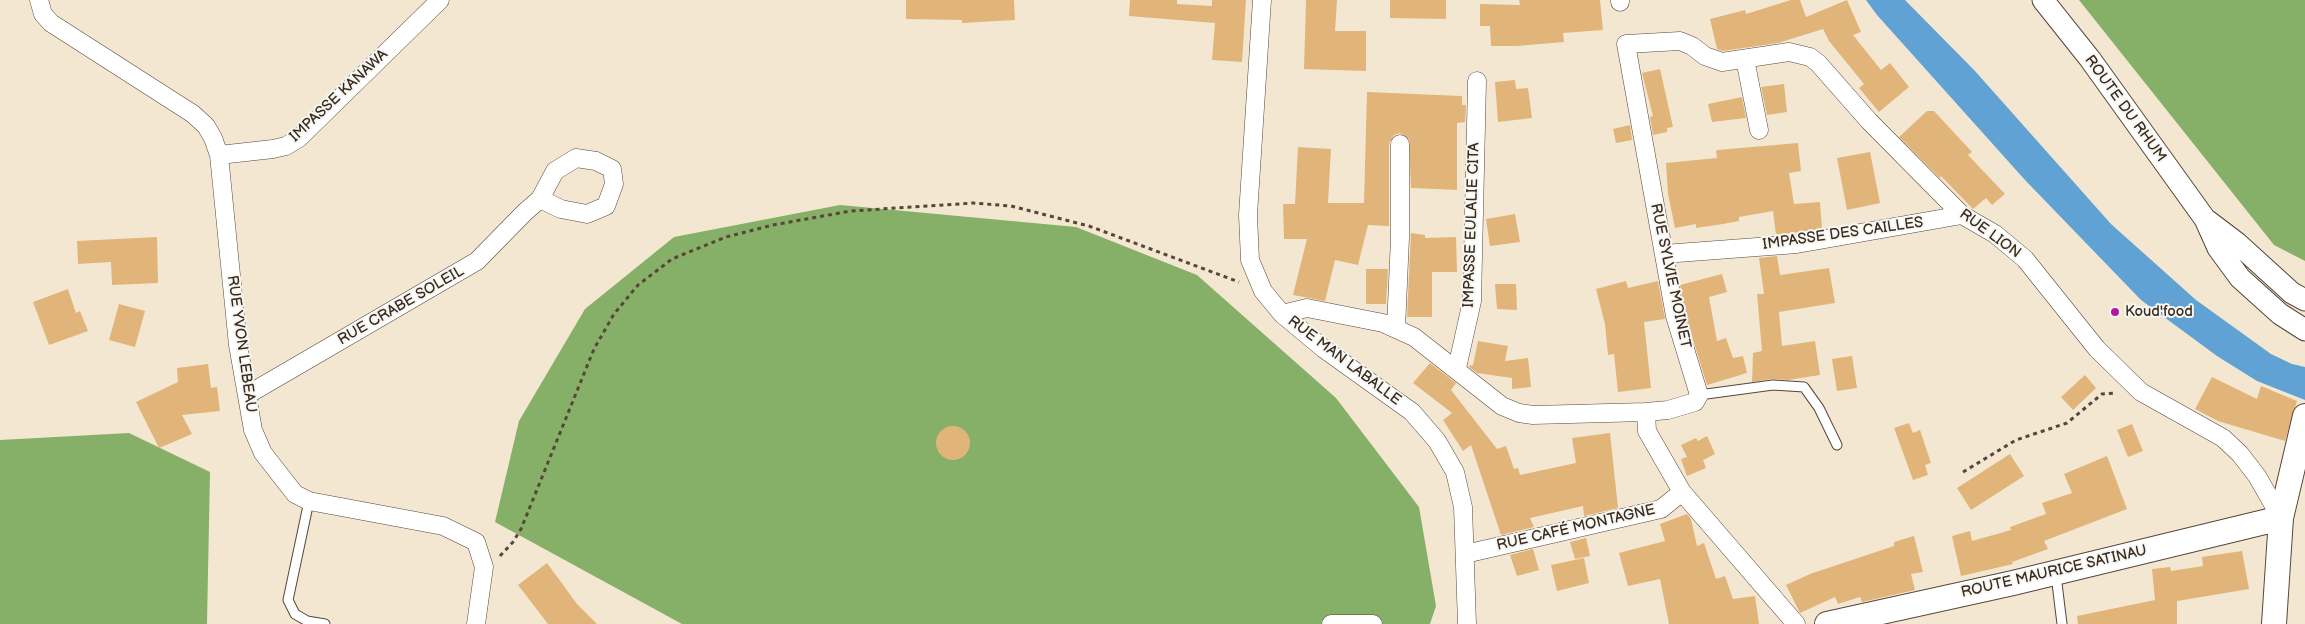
<!DOCTYPE html>
<html>
<head>
<meta charset="utf-8">
<style>
	body { margin:0 }
	canvas { display:block; background:#f3e7d2 }
</style>
</head>
<body>
<canvas width="2305" height="624"></canvas>
<script>
const ctx = document.querySelector('canvas').getContext('2d');
ctx.lineJoin = 'round';
function fillPath(path, color) {
  ctx.fillStyle = color;
  ctx.fill(path, 'evenodd');
}
function poly(rows) {
  const path = new Path2D();
  for (const r of rows) {
    if (r.length === 3) {
      path.moveTo(r[0] + r[2], r[1]);
      path.arc(r[0], r[1], r[2], 0, 2 * Math.PI);
      continue;
    }
    path.moveTo(r[0], r[1]);
    for (let i = 2; i < r.length; i += 2) path.lineTo(r[i], r[i + 1]);
  }
  return path;
}
function stroke(path, color, width, dash) {
  ctx.strokeStyle = color;
  ctx.lineWidth = width;
  ctx.lineCap = dash ? 'butt' : 'round';
  ctx.setLineDash(dash || []);
  ctx.stroke(path);
}
function label(font, color, halo, rows, align = 'center') {
  ctx.font = font + ' "Balsamiq Sans",sans-serif';
  ctx.lineWidth = 4;
  ctx.setLineDash([]);
  ctx.textBaseline = 'middle';
  ctx.strokeStyle = halo;
  ctx.fillStyle = color;
  for (const [text, x, y, turn = 0] of rows) {
    ctx.save();
    ctx.translate(x, y);
    ctx.rotate((+turn || 0) * Math.PI / 180);
    ctx.textAlign = isNaN(turn) ? turn : align;
    if (halo) ctx.strokeText(text, 0, 0);
    ctx.fillText(text, 0, 0);
    ctx.restore();
  }
}
fillPath(poly([
	[2079,0,2305,0,2305,261,2274,245],
	[840,205,1076,227,1197,275,1336,398,1419,507,1436,606,1430,624,682,624,495,522,519,421,585,309,674,237],
	[129,433,210,472,207,624,0,624,0,440]
]), '#86b067');
fillPath(poly([
	[1866,0,1905,0,1975,71,2111,224,2196,300,2271,354,2292,364,2305,367,2305,400,2257,381,2217,356,2141,300,2025,180,1877,15]
]), '#60a2d4');
fillPath(poly([
	[906,0,1014,0,1015,20,962,23,962,20,906,19],
	[1130,0,1177,0,1177,4,1212,6,1212,0,1246,0,1242,62,1212,60,1215,23,1129,16],
	[1306,0,1337,0,1335,31,1366,31,1366,71,1304,69],
	[1390,0,1446,0,1446,19,1390,18],
	[1519,0,1600,0,1603,30,1563,33,1564,42,1517,46,1491,46,1490,26,1480,26,1480,4,1520,5],
	[1791,0,1800,0,1806,17,1847,0,1861,32,1853,35,1881,70,1890,63,1909,87,1879,112,1859,88,1864,84,1829,41,1823,29,1778,43,1723,51,1717,49,1710,19,1745,10,1746,14],
	[1660,69,1673,127,1667,128,1667,132,1653,135,1650,117,1653,116,1642,73],
	[1515,80,1516,89,1528,88,1532,118,1498,122,1495,82],
	[1784,84,1787,112,1767,115,1761,87],
	[1367,92,1462,96,1462,105,1466,105,1465,122,1457,123,1457,190,1411,188,1409,139,1400,133,1394,135,1389,144,1389,226,1368,225,1358,265,1335,260,1325,301,1293,295,1307,239,1284,239,1283,204,1295,204,1298,147,1331,149,1328,203,1364,203],
	[1742,97,1746,118,1712,122,1708,104],
	[1927,111,1934,111,1972,152,1968,155,2005,194,1992,205,1986,198,1973,209,1972,208,1941,176,1940,178,1899,137],
	[1630,125,1632,140,1616,143,1613,129],
	[1798,143,1801,171,1789,173,1794,204,1820,202,1822,229,1776,235,1773,211,1739,217,1739,221,1723,224,1696,228,1696,224,1675,228,1668,194,1666,163,1717,158,1716,151,1718,150],
	[1870,152,1880,203,1847,210,1837,158],
	[1515,214,1520,242,1490,246,1486,219],
	[1411,233,1425,235,1425,238,1456,237,1457,272,1432,272,1432,317,1407,317],
	[157,237,158,283,112,285,111,262,78,264,77,241],
	[1777,256,1780,275,1829,268,1835,303,1779,312,1782,346,1815,341,1820,375,1788,380,1772,379,1752,382,1753,353,1762,351,1757,294,1764,294,1759,258],
	[1366,269,1388,269,1386,304,1366,304],
	[1722,274,1727,292,1709,297,1717,341,1726,338,1733,358,1743,356,1747,373,1707,385,1685,314,1680,285],
	[1626,281,1628,288,1658,281,1665,319,1644,322,1651,388,1618,392,1614,354,1608,355,1605,324,1596,289],
	[1495,284,1516,284,1517,310,1497,309],
	[68,289,76,313,80,311,88,331,49,345,33,302],
	[119,304,145,311,135,347,109,340],
	[1478,341,1508,346,1505,361,1528,358,1531,387,1512,389,1512,378,1477,373,1468,366,1473,365],
	[1852,356,1857,388,1837,391,1832,359],
	[1430,363,1456,383,1451,390,1497,449,1506,446,1514,469,1518,468,1520,475,1576,463,1572,438,1610,433,1618,508,1584,516,1583,506,1530,518,1534,527,1501,535,1471,445,1463,451,1443,420,1452,413,1413,383],
	[208,364,211,388,217,387,220,411,182,415,192,434,159,448,136,402,178,382,177,368],
	[2085,375,2096,388,2073,410,2061,397],
	[2212,377,2257,399,2261,386,2297,401,2285,441,2218,421,2195,409],
	[1909,423,1913,433,1920,430,1931,463,1925,465,1928,475,1913,480,1894,428],
	[2132,424,2143,451,2128,457,2117,430],
	[953,443,17],
	[1707,436,1715,454,1703,460,1706,468,1687,476,1681,459,1687,457,1681,445,1696,438,1698,441],
	[2010,454,2024,476,1971,510,1957,488],
	[2107,456,2127,509,2044,541,2048,549,2012,562,2013,564,1961,576,1952,536,1970,531,1972,541,2011,530,2010,527,2046,514,2042,503,2072,493,2064,474],
	[1687,514,1691,519,1697,546,1704,543,1716,579,1725,576,1733,599,1755,596,1759,624,1669,624,1660,579,1628,586,1619,553,1665,541,1660,524],
	[1914,536,1923,572,1911,574,1915,590,1862,602,1860,597,1838,604,1835,597,1800,613,1786,585,1810,574,1894,546,1894,542],
	[1586,538,1590,556,1575,559,1570,542],
	[1533,549,1539,570,1517,576,1510,555],
	[2242,551,2249,589,2177,601,2177,624,2078,624,2077,616,2155,600,2152,569,2170,567,2171,571,2203,566,2202,557],
	[1584,558,1589,583,1557,591,1551,565],
	[547,563,577,604,597,624,548,624,518,585]
]), '#e1b579');
const service = poly([
	[1699,395,1773,385,1804,387,1819,408,1837,445],
	[309,501,288,600,295,614,307,621,325,624],
	[2056,575,2062,624]
]);
const minor = poly([
	[39,0,43,14,51,23,193,114,206,126,213,138,219,155,238,345,253,430,263,453,295,494,309,501,443,526,476,542,484,567,476,624],
	[1262,0,1248,215,1250,260,1263,291,1282,314,1324,349,1412,412,1437,441,1455,472,1463,507,1467,624],
	[1620,0,1620,2],
	[1745,59,1759,130],
	[219,155,273,149,286,146,299,138,440,0],
	[1664,254,1797,244,1962,215],
	[1282,314,1307,308,1383,323,1414,337,1502,406,1519,413,1533,415,1646,412],
	[1396,328,1400,238,1400,144],
	[1457,368,1472,301,1477,81],
	[247,395,477,261,525,212,540,199,555,171,576,158,596,161,612,169,614,184,606,206,587,214,561,209,540,199],
	[1465,554,1661,509,1682,492],
	[1331,624,1373,624],
	[1796,624,1682,492,1647,431,1646,412,1668,410,1695,402,1699,395,1675,316,1626,44,1680,41,1692,46,1705,56,1722,62,1789,52,1810,57,1818,63,1869,121,1962,215,1995,234,2025,259,2097,349,2141,392,2223,438,2240,454,2257,476,2281,518]
]);
const tertiary = poly([
	[2043,0,2090,59,2205,219,2218,248,2240,278,2280,314,2305,330],
	[2208,221,2237,243,2292,293,2305,300]
]);
const secondary = poly([
	[1827,624,2013,583,2281,518],
	[2274,624,2281,518,2305,416]
]);
stroke(service, '#574639', 11);
stroke(minor, '#574639', 19);
stroke(tertiary, '#574639', 23);
stroke(secondary, '#574639', 26);
stroke(poly([
	[1963,472,2016,440,2067,423,2102,394,2116,393],
	[500,556,513,542,521,529,594,349,614,314,638,285,672,259,726,237,773,225,851,211,973,203,1011,206,1089,226,1239,282]
]), '#574639', 3, [4, 4]);
stroke(service, '#fff', 9);
stroke(minor, '#fff', 18);
stroke(tertiary, '#fff', 21);
stroke(secondary, '#fff', 24);
for (const [x, y, r, color] of [
	[2115,312,5,"#b5179e"]
]) {
  const dot = new Path2D();
  dot.arc(x, y, r, 0, 2 * Math.PI);
  ctx.fillStyle = color;
  ctx.fill(dot);
  stroke(dot, '#f6f6f2', 2);
}
label('15px', '#3b2a1e', '#f6f6f2', [
	["IMPASSE KANAWA",339,96,-43],
	["ROUTE DU RHUM",2125,109,54],
	["IMPASSE EULALIE CITA",1472,225,-88],
	["IMPASSE DES CAILLES",1843,234,-8],
	["RUE LION",1990,234,36],
	["RUE SYLVIE MOINET",1670,276,78],
	["RUE CRABE SOLEIL",401,306,-30],
	["RUE YVON LEBEAU",241,344,82],
	["RUE MAN LABALLE",1344,361,37],
	["RUE CAFÉ MONTAGNE",1576,528,-13],
	["ROUTE MAURICE SATINAU",2054,572,-13]
]);
label('15px', '#3b2a1e', '#f6f6f2', [
	["Koud'food",2125,312]
], 'left');
</script>
</body>
</html>
